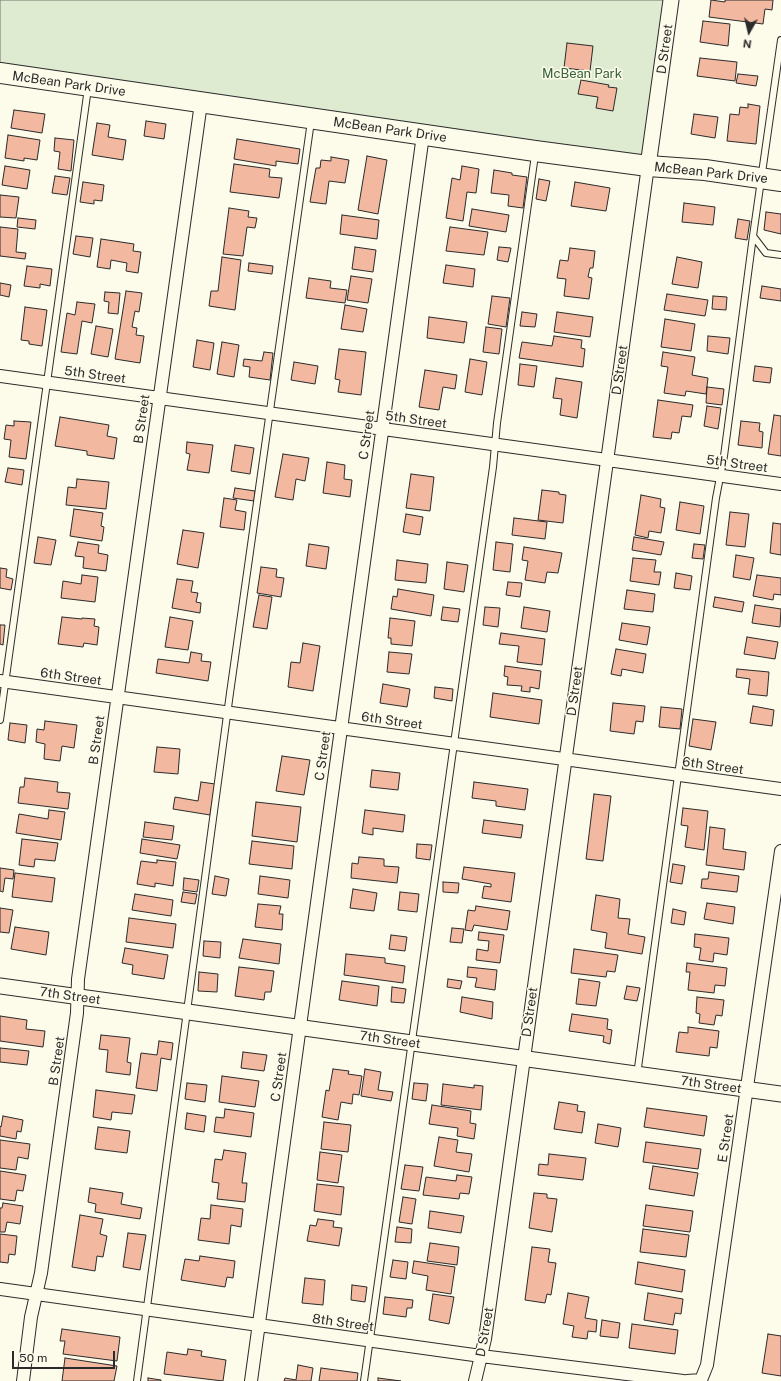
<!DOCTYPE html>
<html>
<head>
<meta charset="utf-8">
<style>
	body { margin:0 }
	#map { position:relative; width:781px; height:1381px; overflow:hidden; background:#fdfbea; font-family:"Public Sans",sans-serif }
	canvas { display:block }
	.north { position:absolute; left:729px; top:12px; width:40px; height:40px; -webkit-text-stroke:3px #fdfbea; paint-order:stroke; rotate:188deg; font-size:11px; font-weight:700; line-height:16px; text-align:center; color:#2b2b2b }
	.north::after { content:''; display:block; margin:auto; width:14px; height:18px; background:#2b2b2b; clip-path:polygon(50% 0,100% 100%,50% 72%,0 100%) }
	.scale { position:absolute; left:12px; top:1351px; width:103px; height:18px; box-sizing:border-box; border:2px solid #2b2b2b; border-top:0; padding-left:5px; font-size:12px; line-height:14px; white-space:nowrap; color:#2b2b2b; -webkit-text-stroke:3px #fdfbea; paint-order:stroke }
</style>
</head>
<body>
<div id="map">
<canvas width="781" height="1381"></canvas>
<div class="north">N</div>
<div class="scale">50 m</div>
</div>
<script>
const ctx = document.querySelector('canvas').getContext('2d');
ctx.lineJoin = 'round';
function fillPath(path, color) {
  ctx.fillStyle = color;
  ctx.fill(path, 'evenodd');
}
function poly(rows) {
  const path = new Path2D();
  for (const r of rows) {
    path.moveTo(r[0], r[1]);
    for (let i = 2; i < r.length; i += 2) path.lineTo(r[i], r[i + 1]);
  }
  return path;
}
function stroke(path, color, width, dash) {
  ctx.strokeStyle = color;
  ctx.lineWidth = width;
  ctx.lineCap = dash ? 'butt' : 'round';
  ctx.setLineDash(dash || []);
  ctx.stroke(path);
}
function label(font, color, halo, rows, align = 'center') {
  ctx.font = font + ' "Public Sans",sans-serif';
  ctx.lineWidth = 3;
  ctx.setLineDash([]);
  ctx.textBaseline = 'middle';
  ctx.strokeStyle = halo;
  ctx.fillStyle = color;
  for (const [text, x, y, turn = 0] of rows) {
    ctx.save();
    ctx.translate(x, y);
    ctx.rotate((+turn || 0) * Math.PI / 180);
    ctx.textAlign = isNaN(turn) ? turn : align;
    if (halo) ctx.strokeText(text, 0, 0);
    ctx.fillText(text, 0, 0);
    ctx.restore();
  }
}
const green = poly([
	[0,0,668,0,645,157,0,65,0,0]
]);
fillPath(green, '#deebd1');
stroke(green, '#74746e', 1);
const building = poly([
	[711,0,725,2,725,0,773,0,772,10,765,9,763,24,709,17,711,0],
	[703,21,730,24,728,46,700,42,703,21],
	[567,43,593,46,590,71,564,68,567,43],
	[700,58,737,62,735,81,697,76,700,58],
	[738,74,758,76,756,86,736,83,738,74],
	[581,80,609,85,608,87,617,88,613,111,596,108,598,97,578,94,581,80],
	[748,104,760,106,756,144,727,141,730,114,739,115,740,107,748,108,748,104],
	[14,110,45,114,42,133,11,128,14,110],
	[694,114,718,117,715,138,691,134,694,114],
	[146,121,166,124,164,139,144,136,146,121],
	[97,123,110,125,108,137,126,140,123,160,92,155,97,123],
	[8,135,40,140,37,160,24,158,24,161,5,158,8,135],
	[55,138,74,140,71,171,58,169,60,152,54,151,55,138],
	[237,139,300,149,298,164,276,161,276,166,234,159,237,139],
	[367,156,387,160,378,214,358,210,367,156],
	[331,157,349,160,345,183,329,181,326,204,310,202,316,168,320,168,321,160,331,161,331,157],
	[234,164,270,169,269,177,282,178,279,198,230,192,234,164],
	[5,166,30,170,27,189,2,185,5,166],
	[462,166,479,169,476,193,467,192,463,221,446,218,452,178,460,180,462,166],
	[494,170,512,173,512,175,527,177,523,208,508,206,509,195,491,193,494,170],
	[55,176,70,178,67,195,52,193,55,176],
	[539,179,550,181,546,201,536,199,539,179],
	[83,182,104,185,102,201,94,200,94,204,80,202,83,182],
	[575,182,610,188,606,211,571,206,575,182],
	[0,195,19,197,16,218,0,217,0,195],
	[684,203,715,207,713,225,682,222,684,203],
	[229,208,249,211,248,217,257,218,255,228,247,227,243,256,223,254,229,208],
	[472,209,509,215,506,232,469,226,472,209],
	[766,212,781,214,781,234,764,230,766,212],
	[342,215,379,220,377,239,340,234,342,215],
	[18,218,36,220,35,229,17,227,18,218],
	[738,219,750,221,747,240,735,238,738,219],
	[0,227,18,229,16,252,26,253,25,259,0,256,0,227],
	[450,227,488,232,484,255,446,251,450,227],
	[76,236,93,238,90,257,73,254,76,236],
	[101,239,134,244,133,251,141,252,138,273,126,271,127,263,111,260,110,269,97,267,101,239],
	[355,247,376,250,373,272,352,269,355,247],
	[499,247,511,248,508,262,497,260,499,247],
	[570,248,595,251,593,268,590,268,588,277,592,278,589,299,564,296,566,279,557,278,560,260,568,261,570,248],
	[222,257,241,260,235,310,209,306,211,291,218,291,222,257],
	[677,257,702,262,698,288,672,284,677,257],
	[249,263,273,266,272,274,248,271,249,263],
	[446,265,475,269,473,287,443,283,446,265],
	[27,266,52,269,50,286,40,284,40,288,24,286,27,266],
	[351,276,372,279,368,303,347,300,351,276],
	[309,278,331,281,330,288,347,290,345,303,306,298,309,278],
	[0,283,11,285,9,297,0,295,0,283],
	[762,286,781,289,781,301,760,298,762,286],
	[126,291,142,293,139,312,135,311,132,327,137,328,136,335,144,336,140,363,115,359,126,291],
	[105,292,120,293,118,314,108,313,109,302,104,301,105,292],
	[667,294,708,300,705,316,664,310,667,294],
	[492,296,510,298,506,327,488,324,492,296],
	[713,296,727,297,726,310,712,309,713,296],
	[77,302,95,304,92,323,82,321,77,354,61,352,67,313,75,315,77,302],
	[345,305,367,309,363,332,341,329,345,305],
	[25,307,47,310,42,346,29,344,29,341,21,340,25,307],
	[522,312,537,314,535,327,520,326,522,312],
	[557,312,593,317,590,337,554,332,557,312],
	[429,317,467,322,464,343,427,338,429,317],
	[665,319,695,324,691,351,661,347,665,319],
	[96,326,113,329,108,357,91,354,96,326],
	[486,327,502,329,499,354,483,352,486,327],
	[554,336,582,340,581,348,585,349,583,367,519,358,522,342,552,346,554,336],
	[708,336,730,338,728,354,707,351,708,336],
	[197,340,214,343,210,370,193,367,197,340],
	[222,342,239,345,234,377,217,374,222,342],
	[339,349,366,352,361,395,338,392,340,380,335,379,339,349],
	[264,352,273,353,270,380,249,377,250,367,243,366,244,359,262,361,264,352],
	[663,352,695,357,692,375,708,378,706,394,686,391,685,396,664,393,668,367,661,366,663,352],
	[470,359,487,362,482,395,465,392,470,359],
	[294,362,318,366,315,384,291,380,294,362],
	[520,364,537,366,534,387,518,385,520,364],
	[755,366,772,368,770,383,753,381,755,366],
	[425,370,457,375,455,389,443,387,439,410,419,407,425,370],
	[556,378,582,382,577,418,560,415,562,399,553,398,556,378],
	[707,387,724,389,722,405,706,403,707,387],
	[658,400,693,405,691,417,682,416,679,433,672,432,671,439,653,437,658,400],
	[707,406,721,408,718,429,704,426,707,406],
	[774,415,781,416,781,456,768,454,774,415],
	[60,417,109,425,107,436,117,438,114,459,87,455,87,451,55,446,60,417],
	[14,421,31,422,26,459,9,457,11,440,4,439,6,425,14,426,14,421],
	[741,421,760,423,759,431,763,432,762,448,738,445,741,421],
	[187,442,213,445,209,473,187,470,190,454,186,453,187,442],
	[235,445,254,448,250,474,231,471,235,445],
	[283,454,309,458,305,481,296,479,293,500,275,497,283,454],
	[327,462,345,465,344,479,352,480,350,497,323,493,327,462],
	[8,468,24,470,22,485,5,482,8,468],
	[411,474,434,477,430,511,406,508,411,474],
	[77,479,109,482,106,509,66,505,68,487,76,488,77,479],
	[235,488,255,491,254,501,233,498,235,488],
	[542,490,559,492,559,494,566,495,563,523,538,520,542,490],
	[641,495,661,499,660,507,665,508,661,533,649,531,648,538,635,535,641,495],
	[224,498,237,500,235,510,246,512,244,530,220,527,224,498],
	[680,502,704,506,700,534,676,530,680,502],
	[74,509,103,513,101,526,104,527,102,541,70,536,74,509],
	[730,512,749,514,745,547,726,545,730,512],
	[406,514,423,517,420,535,403,532,406,514],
	[514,518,547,522,545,539,512,535,514,518],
	[773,523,781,524,781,555,770,553,773,523],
	[183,530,204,533,198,568,177,564,183,530],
	[38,537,56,540,51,565,34,563,38,537],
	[634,537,664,542,661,555,632,550,634,537],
	[78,542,99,545,98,553,108,555,106,571,83,568,84,557,75,556,78,542],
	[496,542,513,544,510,572,493,570,496,542],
	[309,544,329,547,326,569,306,566,309,544],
	[694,544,705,545,703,559,692,558,694,544],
	[524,547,562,553,558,573,547,572,545,583,525,580,528,561,522,560,524,547],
	[736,555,754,558,750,580,733,577,736,555],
	[633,558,656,560,654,572,661,572,659,585,630,581,633,558],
	[397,560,428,564,426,583,395,580,397,560],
	[447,562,468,565,464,592,444,589,447,562],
	[261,567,277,569,276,577,284,578,281,597,257,593,261,567],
	[0,568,7,569,6,577,13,579,11,590,0,588,0,568],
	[676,573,692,576,690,590,674,588,676,573],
	[82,575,98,577,95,602,61,598,63,581,81,584,82,575],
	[757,575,781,578,781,595,774,594,773,600,753,596,757,575],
	[177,579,193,581,191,592,198,593,196,602,201,603,200,613,172,608,177,579],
	[508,582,522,583,520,597,506,595,508,582],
	[398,589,434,595,431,616,391,609,393,596,397,597,398,589],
	[627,590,655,594,653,612,624,609,627,590],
	[259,595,272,597,267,629,253,627,259,595],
	[715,597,744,602,742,612,713,607,715,597],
	[755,605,781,609,780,627,752,623,755,605],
	[443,607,460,609,458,622,441,620,443,607],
	[485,607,500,608,498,627,483,625,485,607],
	[524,607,550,611,547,632,521,628,524,607],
	[62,617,82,619,82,618,95,619,94,626,99,627,97,645,84,643,83,647,58,644,62,617],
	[170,617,193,621,188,650,165,647,170,617],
	[390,618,415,621,412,646,391,644,391,638,388,638,390,618],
	[622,623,650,627,647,645,619,640,622,623],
	[0,625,5,625,3,645,0,644,0,625],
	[501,633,545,639,542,665,517,662,519,646,499,644,501,633],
	[747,637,778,642,775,659,744,654,747,637],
	[303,643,320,646,313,691,288,687,291,662,300,663,303,643],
	[616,649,646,654,643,673,622,669,621,676,611,674,616,649],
	[191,652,202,654,201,661,211,662,208,681,156,673,158,659,189,663,191,652],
	[389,652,412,654,409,674,387,672,389,652],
	[505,666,541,671,539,689,530,687,530,692,521,691,522,686,507,685,508,677,504,676,505,666],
	[737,669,769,672,767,696,748,694,750,679,736,677,737,669],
	[383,684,410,689,407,707,380,703,383,684],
	[435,687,453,689,452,701,434,698,435,687],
	[493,693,542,700,539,724,490,717,493,693],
	[613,703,645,706,643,722,636,721,634,734,610,731,613,703],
	[753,706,774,710,772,726,750,723,753,706],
	[661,707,682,709,680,729,659,727,661,707],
	[693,719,716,722,711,750,689,746,693,719],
	[45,721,77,725,74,748,62,746,60,761,44,759,45,744,36,742,37,729,44,730,45,721],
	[10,723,27,725,25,743,8,740,10,723],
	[157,747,180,749,178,774,154,772,157,747],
	[282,756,310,760,304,795,276,791,282,756],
	[372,770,400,773,398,790,370,787,372,770],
	[25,778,58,782,57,792,70,793,68,809,18,803,20,787,24,787,25,778],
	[201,782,215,784,210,815,173,809,175,797,198,801,201,782],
	[474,782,528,789,525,810,496,806,496,801,472,798,474,782],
	[594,794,611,796,603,861,586,859,594,794],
	[256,802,301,807,297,842,252,836,256,802],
	[683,808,708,811,704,850,685,847,688,826,681,825,683,808],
	[49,810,65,812,61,840,16,833,19,814,48,819,49,810],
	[365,810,405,815,403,832,373,828,373,835,362,833,365,810],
	[484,820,523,825,521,838,482,833,484,820],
	[145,822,174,826,172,840,143,837,145,822],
	[710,827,725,829,723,849,746,852,744,870,706,865,710,827],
	[22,839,58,843,55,861,35,859,34,867,19,865,22,839],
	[142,839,180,845,177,859,140,853,142,839],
	[252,841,294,846,292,869,249,864,252,841],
	[417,844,432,845,430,860,416,858,417,844],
	[359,857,384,859,384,866,399,867,397,883,351,878,352,863,358,864,359,857],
	[157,860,176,862,173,886,155,883,155,887,137,884,141,861,157,863,157,860],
	[673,864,685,866,682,884,670,882,673,864],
	[464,867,515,873,511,902,482,898,484,886,491,887,491,884,462,879,464,867],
	[0,868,14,870,13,879,5,878,3,892,0,891,0,868],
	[709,872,739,876,737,892,701,888,702,879,708,879,709,872],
	[15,873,55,878,52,902,12,897,15,873],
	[215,876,229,879,226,896,212,894,215,876],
	[260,876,290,880,288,898,258,894,260,876],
	[184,878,199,880,197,892,183,890,184,878],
	[443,882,459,883,458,893,443,892,443,882],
	[353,889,377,893,374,911,350,908,353,889],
	[183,892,197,894,195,904,181,902,183,892],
	[400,892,419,894,417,912,398,910,400,892],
	[135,894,173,900,171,916,132,910,135,894],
	[596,895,620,899,618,918,630,919,628,934,645,937,642,954,605,948,607,933,591,930,596,895],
	[707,903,735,907,733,924,704,919,707,903],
	[258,904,281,906,279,914,283,914,282,930,255,927,258,904],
	[476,906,510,911,507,930,474,925,472,931,465,930,468,910,475,911,476,906],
	[0,908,13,910,9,933,0,932,0,908],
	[673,909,686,912,684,925,671,923,673,909],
	[129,918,176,924,173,948,126,942,129,918],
	[15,927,49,932,46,955,11,949,15,927],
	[452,928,464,929,462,943,450,942,452,928],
	[479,932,504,935,500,963,476,960,477,949,488,951,489,941,478,940,479,932],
	[695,934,729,938,727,955,714,953,713,962,699,960,701,948,694,947,695,934],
	[391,935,407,937,405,951,389,949,391,935],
	[243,939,281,944,279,964,239,958,243,939],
	[204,941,221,942,220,958,203,956,204,941],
	[125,948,168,955,164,979,132,974,133,965,122,963,125,948],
	[574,949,618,955,615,972,607,971,606,977,571,973,574,949],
	[346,954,385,958,385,963,405,966,403,983,344,975,346,954],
	[687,963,727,968,725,986,715,985,714,993,688,990,690,972,686,972,687,963],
	[239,967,274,971,271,992,265,992,264,1000,235,996,239,967],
	[468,967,497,970,495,990,475,987,477,978,467,977,468,967],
	[199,972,218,974,217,992,198,991,199,972],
	[448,979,462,981,460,989,447,987,448,979],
	[579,979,600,982,596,1006,576,1004,579,979],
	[342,981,379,986,377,1006,339,1000,342,981],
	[627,986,640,988,637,1001,624,999,627,986],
	[392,987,406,989,404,1003,391,1002,392,987],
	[462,997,493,1002,492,1019,460,1012,462,997],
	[697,997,724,1000,722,1016,716,1015,714,1025,699,1023,700,1014,696,1013,697,997],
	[572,1014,608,1019,607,1029,612,1030,610,1044,603,1042,604,1036,569,1031,572,1014],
	[0,1016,27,1020,26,1029,45,1031,43,1047,0,1041,0,1016],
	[688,1027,719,1031,717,1048,710,1047,709,1056,676,1052,679,1032,688,1033,688,1027],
	[101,1035,130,1038,127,1062,131,1063,130,1075,106,1072,108,1050,99,1049,101,1035],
	[159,1041,173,1043,171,1060,161,1058,157,1091,136,1088,141,1053,157,1055,159,1041],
	[0,1048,29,1051,27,1065,0,1062,0,1048],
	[243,1052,267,1055,264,1071,241,1068,243,1052],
	[333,1069,349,1071,348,1074,362,1076,359,1095,353,1094,352,1104,341,1102,338,1120,322,1117,326,1090,329,1091,333,1069],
	[365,1069,381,1072,378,1090,393,1092,391,1101,361,1096,365,1069],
	[222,1076,259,1081,255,1107,219,1102,222,1076],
	[187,1083,207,1085,205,1102,185,1099,187,1083],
	[414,1083,428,1084,426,1101,412,1099,414,1083],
	[443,1084,474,1088,474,1085,483,1086,481,1110,441,1105,443,1084],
	[96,1090,135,1095,132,1114,112,1112,111,1120,93,1117,96,1090],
	[559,1102,578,1105,577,1111,585,1112,582,1133,554,1129,559,1102],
	[432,1105,471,1111,470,1123,476,1124,474,1139,457,1136,458,1128,429,1124,432,1105],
	[647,1108,707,1116,704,1136,644,1127,647,1108],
	[225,1109,254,1113,251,1137,214,1132,216,1117,224,1118,225,1109],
	[187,1113,206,1116,204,1132,185,1129,187,1113],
	[3,1116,23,1120,21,1132,17,1131,16,1139,0,1136,0,1126,1,1127,3,1116],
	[324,1122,351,1125,348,1152,321,1149,324,1122],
	[598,1124,621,1128,618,1147,595,1143,598,1124],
	[98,1127,130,1131,127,1153,95,1149,98,1127],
	[439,1137,458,1140,456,1152,472,1154,469,1172,434,1166,439,1137],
	[0,1140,30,1144,28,1159,18,1157,16,1170,0,1168,0,1140],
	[646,1142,701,1149,698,1169,643,1162,646,1142],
	[224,1150,246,1153,242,1183,247,1183,245,1202,217,1199,219,1183,212,1182,215,1159,222,1160,224,1150],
	[320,1152,342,1155,338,1183,317,1180,320,1152],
	[549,1154,586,1158,583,1180,538,1175,539,1164,548,1165,549,1154],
	[405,1165,423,1167,419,1191,401,1189,405,1165],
	[653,1166,698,1173,694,1196,649,1189,653,1166],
	[0,1171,26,1175,23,1191,17,1190,15,1201,0,1199,0,1171],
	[457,1175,472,1177,469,1194,460,1193,459,1199,423,1195,426,1177,456,1181,457,1175],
	[317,1184,344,1187,341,1215,314,1211,317,1184],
	[90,1188,123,1193,121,1204,142,1208,140,1219,95,1212,96,1204,88,1202,90,1188],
	[534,1193,547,1194,547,1198,557,1199,552,1232,529,1228,534,1193],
	[403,1197,416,1199,412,1224,399,1222,403,1197],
	[3,1203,23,1206,20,1224,7,1222,5,1232,0,1232,0,1208,2,1208,3,1203],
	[211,1205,243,1209,241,1227,231,1225,229,1244,198,1240,201,1218,210,1219,211,1205],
	[646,1205,693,1211,690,1232,643,1226,646,1205],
	[430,1211,464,1216,461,1233,428,1228,430,1211],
	[80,1215,103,1219,100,1234,107,1236,103,1257,97,1256,95,1271,72,1267,80,1215],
	[318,1219,334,1221,333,1227,342,1228,339,1246,307,1241,310,1225,316,1226,318,1219],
	[397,1227,412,1229,411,1243,395,1242,397,1227],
	[643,1229,689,1235,686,1257,640,1252,643,1229],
	[128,1233,146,1235,140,1270,123,1267,128,1233],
	[0,1234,17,1236,15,1255,9,1254,8,1263,0,1262,0,1234],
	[430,1243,459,1247,457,1265,427,1261,430,1243],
	[532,1247,550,1249,548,1262,556,1263,551,1295,547,1294,545,1303,525,1300,532,1247],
	[200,1256,235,1261,233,1278,227,1277,225,1287,181,1280,185,1259,199,1261,200,1256],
	[393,1260,408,1262,406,1279,390,1277,393,1260],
	[414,1261,455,1267,451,1294,426,1290,428,1276,412,1273,414,1261],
	[638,1262,685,1270,682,1292,635,1284,638,1262],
	[305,1278,325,1280,323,1305,302,1303,305,1278],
	[352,1285,367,1287,365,1302,351,1300,352,1285],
	[568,1293,589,1297,585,1318,597,1320,596,1332,588,1331,587,1339,572,1337,574,1326,563,1324,568,1293],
	[648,1293,683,1299,681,1314,675,1313,673,1325,644,1320,648,1293],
	[433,1294,454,1297,449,1324,429,1320,433,1294],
	[385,1297,413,1300,412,1308,407,1308,406,1317,383,1314,385,1297],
	[602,1320,620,1323,618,1338,600,1336,602,1320],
	[632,1324,678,1330,675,1354,629,1348,632,1324],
	[62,1329,120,1337,117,1361,63,1354,65,1341,60,1341,62,1329],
	[768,1334,781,1336,781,1376,762,1373,768,1334],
	[188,1349,202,1351,201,1356,226,1360,223,1381,164,1374,167,1352,187,1355,188,1349],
	[65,1358,117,1366,114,1381,62,1381,65,1358],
	[298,1365,313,1368,311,1381,284,1381,285,1378,296,1380,298,1365],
	[321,1368,358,1373,357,1381,319,1381,321,1368],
	[148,1378,161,1380,161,1381,148,1381,148,1378],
	[378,1378,401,1381,378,1381,378,1378]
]);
fillPath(building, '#f2b8a0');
stroke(building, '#2b2b2b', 1);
const service = poly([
	[781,40,753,236,766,253,781,255],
	[0,720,88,88],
	[637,1075,716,498,724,456,753,236],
	[137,1381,230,693,311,121],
	[364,1381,493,467,497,423,535,155]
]);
const minor = poly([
	[0,376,781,484],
	[0,681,781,789],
	[0,1289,481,1356,683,1381],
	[23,1381,31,1317,41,1273,77,1013,78,979,201,103],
	[251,1381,423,135],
	[475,1381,485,1339,648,166],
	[687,1381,701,1380,707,1365,781,851]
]);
const tertiary = poly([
	[648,166,671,0],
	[0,986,781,1094]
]);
const primary = poly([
	[0,73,535,151,648,166,705,170,781,181]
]);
stroke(service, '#2b2b2b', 8);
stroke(minor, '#2b2b2b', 14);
stroke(tertiary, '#2b2b2b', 17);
stroke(primary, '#2b2b2b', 22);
stroke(service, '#fdfbea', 6);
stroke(minor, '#fdfbea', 12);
stroke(tertiary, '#fdfbea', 15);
stroke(primary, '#fdfbea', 20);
label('13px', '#2b2b2b', '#fdfbea', [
	["D Street",665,49,-82],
	["McBean Park Drive",69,84,8],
	["McBean Park Drive",390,130,8],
	["McBean Park Drive",711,173,6],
	["D Street",620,370,-82],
	["5th Street",95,375,8],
	["B Street",142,419,-82],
	["5th Street",416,420,8],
	["C Street",367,435,-82],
	["5th Street",737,464,8],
	["6th Street",71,677,8],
	["D Street",575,691,-82],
	["6th Street",392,721,8],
	["B Street",97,740,-82],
	["C Street",323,756,-82],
	["6th Street",713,766,8],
	["7th Street",70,996,8],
	["D Street",530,1012,-82],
	["7th Street",390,1040,8],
	["B Street",57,1061,-82],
	["C Street",279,1077,-82],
	["7th Street",711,1085,8],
	["E Street",726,1138,-82],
	["8th Street",343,1323,8],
	["D Street",485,1332,-80]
]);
label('13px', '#34623c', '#fdfbea', [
	["McBean Park",582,74]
]);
</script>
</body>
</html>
